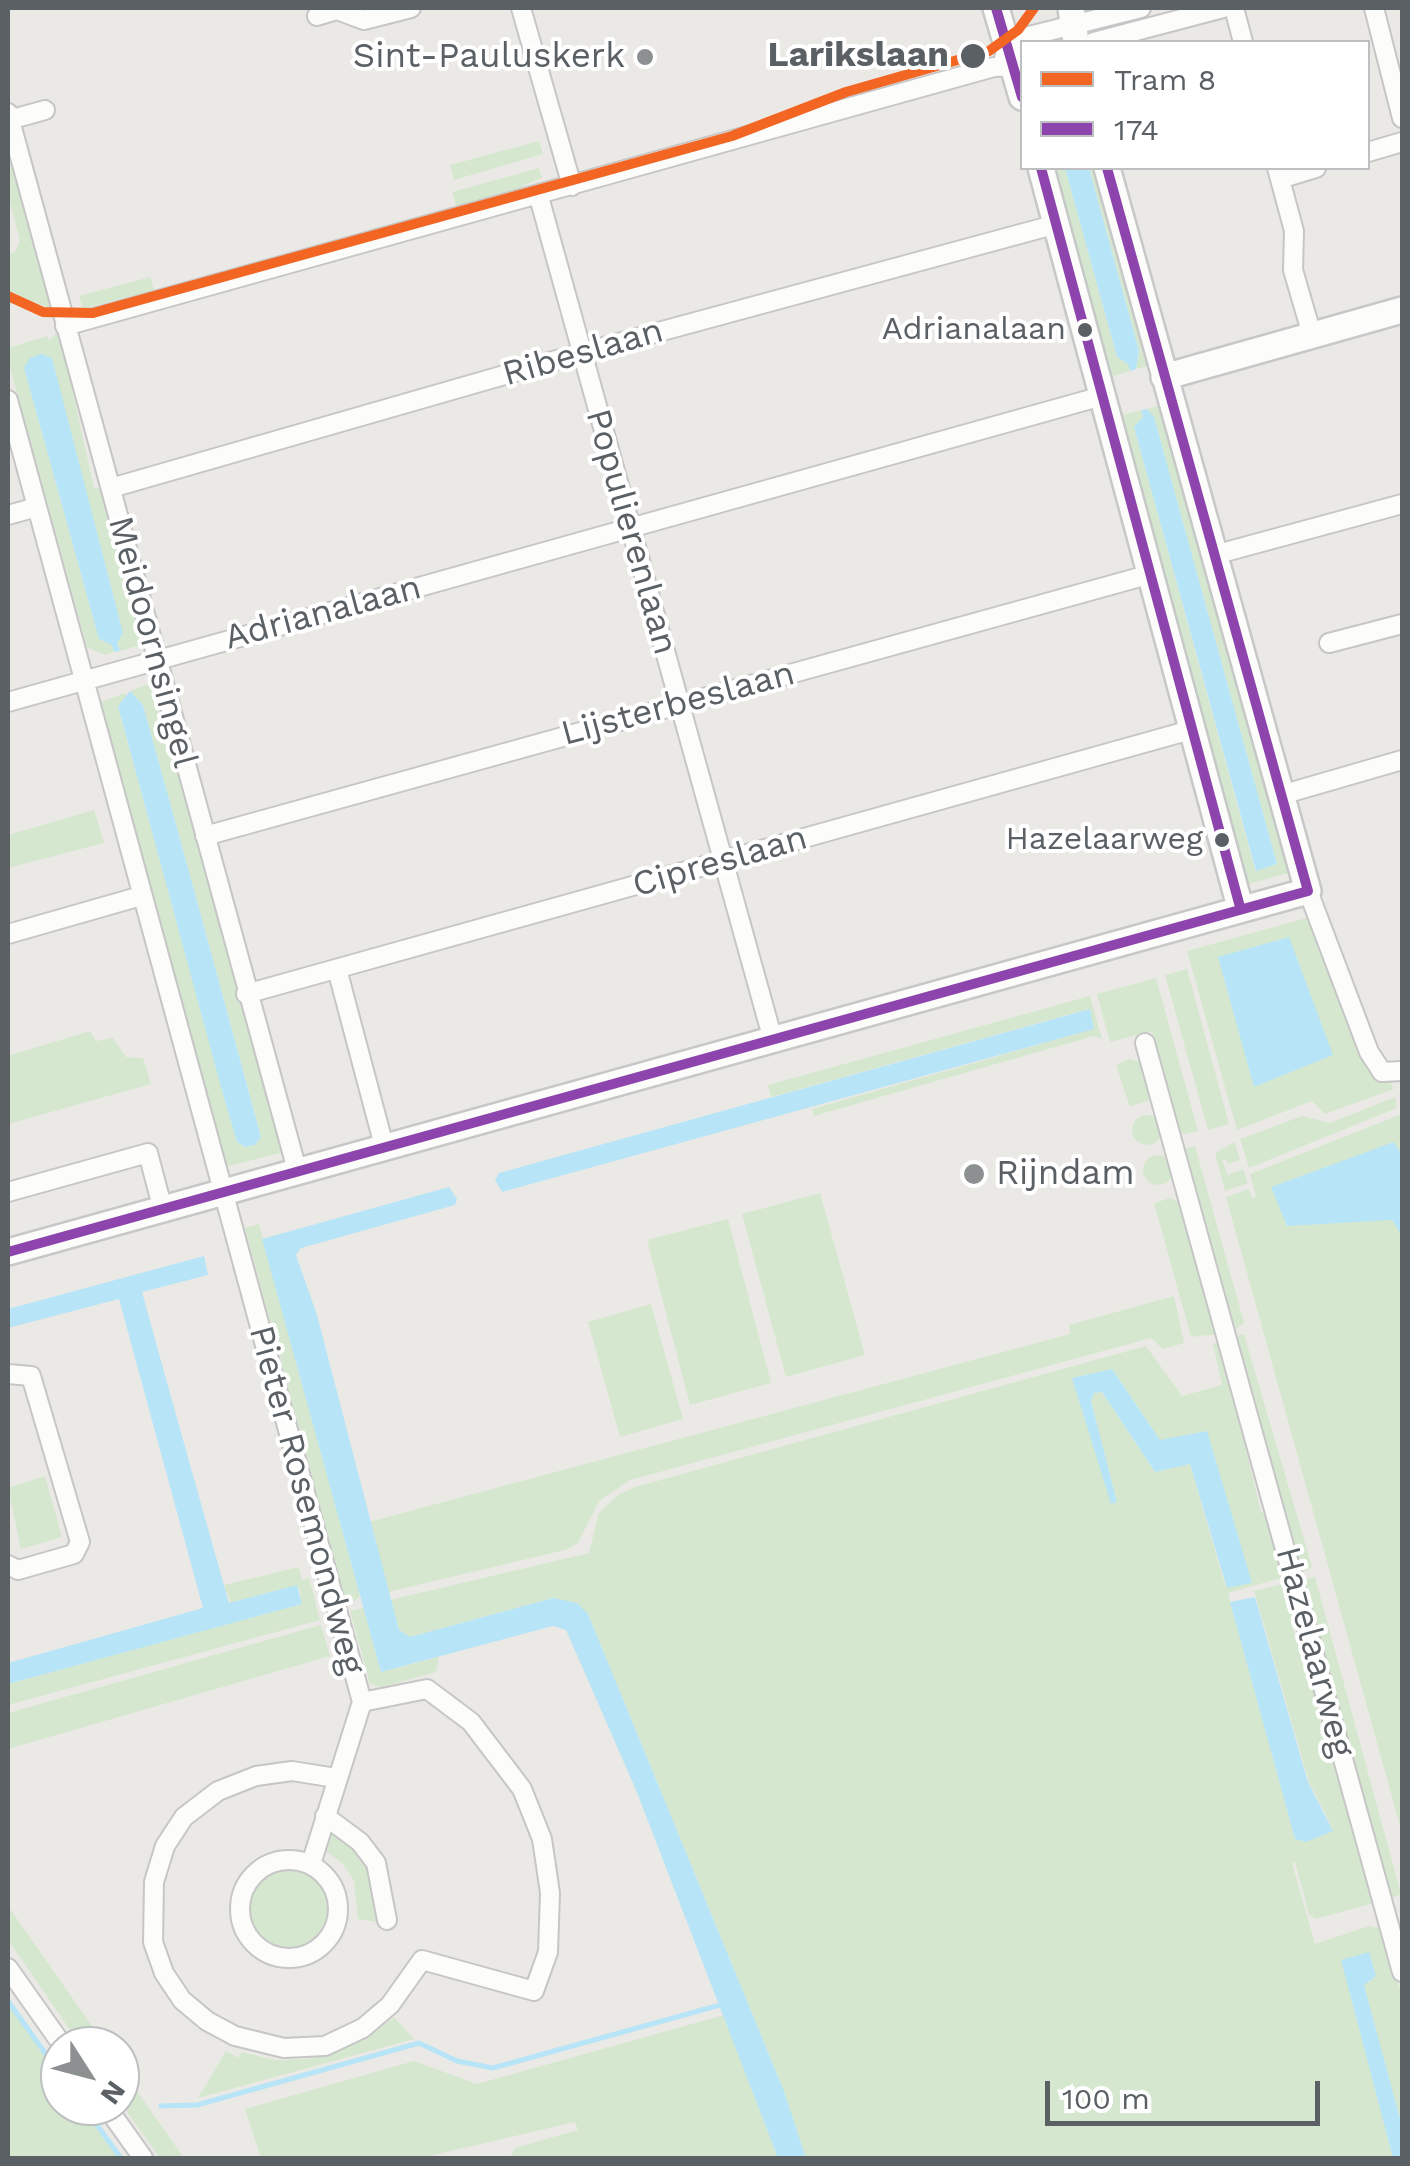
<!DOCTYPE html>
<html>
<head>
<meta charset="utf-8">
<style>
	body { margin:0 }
	#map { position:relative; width:1410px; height:2166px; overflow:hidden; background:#ebe9e5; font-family:"Work Sans",sans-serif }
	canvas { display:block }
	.frame { position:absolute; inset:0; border:10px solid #5a6064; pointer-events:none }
	.legend { position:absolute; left:1020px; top:40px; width:350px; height:130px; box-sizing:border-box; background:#fff; border:2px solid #bdbfc1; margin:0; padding:12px 18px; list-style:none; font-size:30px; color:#5a6064 }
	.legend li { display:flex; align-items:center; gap:20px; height:50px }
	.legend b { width:50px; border:2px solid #bdbfc1 }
	.north { position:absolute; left:40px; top:2026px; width:100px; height:100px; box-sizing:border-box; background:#fff; border:2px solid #bdbfc1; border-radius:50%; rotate:126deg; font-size:28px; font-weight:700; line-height:40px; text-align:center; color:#5a6064 }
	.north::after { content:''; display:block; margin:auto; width:35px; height:45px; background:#8d9091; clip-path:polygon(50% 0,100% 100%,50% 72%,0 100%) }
	.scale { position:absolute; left:1045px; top:2081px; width:275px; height:45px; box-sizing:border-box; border:5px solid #5a6064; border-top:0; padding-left:12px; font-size:30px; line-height:35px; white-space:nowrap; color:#5a6064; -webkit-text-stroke:8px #fff; paint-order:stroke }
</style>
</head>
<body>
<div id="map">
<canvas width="1410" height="2166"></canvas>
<div class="frame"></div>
<ul class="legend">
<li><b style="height:12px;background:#f26522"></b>Tram 8</li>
<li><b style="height:12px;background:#8e44ad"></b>174</li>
</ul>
<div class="north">N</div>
<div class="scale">100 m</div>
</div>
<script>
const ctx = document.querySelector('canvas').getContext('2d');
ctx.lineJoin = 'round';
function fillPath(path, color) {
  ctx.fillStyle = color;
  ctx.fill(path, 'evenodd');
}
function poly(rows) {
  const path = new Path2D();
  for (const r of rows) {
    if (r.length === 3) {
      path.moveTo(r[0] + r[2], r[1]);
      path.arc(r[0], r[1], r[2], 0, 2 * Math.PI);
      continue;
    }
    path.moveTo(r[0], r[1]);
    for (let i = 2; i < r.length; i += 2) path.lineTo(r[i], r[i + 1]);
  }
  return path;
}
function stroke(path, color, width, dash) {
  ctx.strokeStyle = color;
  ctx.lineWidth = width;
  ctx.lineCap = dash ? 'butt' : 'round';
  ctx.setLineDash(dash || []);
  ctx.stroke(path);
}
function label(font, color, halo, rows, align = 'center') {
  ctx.font = font + ' "Work Sans",sans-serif';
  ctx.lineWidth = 8;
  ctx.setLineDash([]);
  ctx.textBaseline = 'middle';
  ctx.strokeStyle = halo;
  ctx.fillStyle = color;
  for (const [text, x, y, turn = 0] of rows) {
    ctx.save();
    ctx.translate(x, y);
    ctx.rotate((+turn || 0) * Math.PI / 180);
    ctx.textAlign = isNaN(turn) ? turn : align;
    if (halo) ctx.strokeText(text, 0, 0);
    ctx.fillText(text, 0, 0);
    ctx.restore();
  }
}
fillPath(poly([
	[8,141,54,310,8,291,8,254,15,252,20,241,8,194],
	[539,141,543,154,454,180,450,165],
	[539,168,542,178,522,186,523,190,457,208,452,192],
	[1049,168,1065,168,1117,357,1128,363,1130,371,1107,378],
	[1089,168,1100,168,1153,365,1136,369,1139,351],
	[150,277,154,290,83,309,79,296],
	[59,330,94,488,102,489,142,635,141,645,120,651,24,368,99,639,112,644,114,652,105,655,87,647,8,361,8,348,47,336,50,340],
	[1164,404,1292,872,1245,885,1119,416,1141,410,1143,417,1134,427,1255,870,1277,864,1154,418,1147,409],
	[151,683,156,686,284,1152,225,1167,98,703,125,693,126,699,118,707,237,1142,245,1147,255,1145,261,1136,199,908,143,705,130,691],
	[94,810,104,843,8,868,8,835],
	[1310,917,1367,1070,1376,1080,1390,1082,1394,1089,1325,1114,1312,1101,1237,1130,1187,951],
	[1187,969,1229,1124,1208,1130,1165,975],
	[1156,978,1198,1131,1180,1135,1152,1031,1110,1042,1097,994],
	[1090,996,1102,1039,1094,1036,814,1116,812,1109,1093,1029,1089,1009,771,1097,768,1085],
	[90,1031,96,1041,113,1038,126,1057,143,1058,151,1084,8,1124,8,1056],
	[1129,1059,1141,1062,1152,1099,1130,1107,1116,1065],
	[1395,1097,1397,1108,1249,1168,1240,1139,1302,1116,1330,1123],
	[1402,1114,1402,1833,1226,1197,1249,1189,1252,1198,1256,1197,1250,1174],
	[1147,1130,15],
	[1235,1142,1240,1160,1228,1164,1226,1159,1222,1161,1228,1175,1243,1169,1248,1183,1225,1191,1215,1153],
	[1195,1146,1244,1323,1235,1330,1184,1149],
	[1158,1170,15],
	[820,1193,865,1355,786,1377,742,1214],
	[1170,1198,1180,1203,1217,1334,1191,1337,1154,1203],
	[728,1219,771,1383,690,1405,647,1240],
	[259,1224,360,1596,355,1601,346,1602,245,1228],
	[1174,1296,1184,1343,1163,1349,1151,1338,630,1480,599,1501,578,1543,565,1550,388,1592,369,1522,1070,1334,1069,1325],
	[651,1304,683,1419,620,1437,588,1322],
	[1244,1334,1312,1567,1302,1573,1236,1336],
	[1220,1342,1261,1512,1266,1511,1284,1577,1228,1593,1295,1839,1307,1842,1330,1823,1309,1782,1254,1591,1286,1583,1296,1620,1291,1622,1303,1662,1308,1662,1324,1721,1320,1723,1331,1764,1336,1764,1374,1903,1316,1919,1309,1914,1295,1862,1292,1863,1315,1944,1369,1926,1379,1928,1386,1937,1402,1997,1402,2126,1367,1999,1364,1984,1371,1981,1355,1957,1342,1960,1393,2158,806,2158,784,2091,588,1614,553,1598,410,1637,399,1630,390,1600,589,1553,599,1513,618,1495,635,1487,1146,1346,1182,1396,1222,1385,1213,1344],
	[1112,1369,1160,1441,1207,1431,1226,1588,1190,1464,1155,1472,1102,1392,1094,1393,1091,1401,1117,1501,1072,1378],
	[45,1476,62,1537,21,1549,8,1488],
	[299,1567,302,1580,309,1578,320,1620,8,1705,8,1684,301,1604,300,1588,231,1603,224,1585],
	[1315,1577,1401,1894,1392,1898,1304,1579],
	[364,1608,381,1672,439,1657,436,1672,382,1687,370,1684,350,1611],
	[321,1625,330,1656,8,1749,8,1713],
	[333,1830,367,1861,378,1887,378,1922,358,1919,354,1881,343,1864,325,1850],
	[290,1909,41],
	[8,1906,106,2046,81,2046,57,2011,8,1940],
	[8,1997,60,2071,60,2106,85,2106,122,2158,8,2158],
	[724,2015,778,2158,510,2158,515,2148,578,2130,575,2122,421,2158,261,2158,245,2109,414,2061,477,2084],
	[394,2017,414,2039,198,2098,226,2051,238,2058,242,2052,275,2060,307,2059,370,2036],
	[120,2067,153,2114,184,2158,160,2158,120,2102]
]), '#d5e8cf');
fillPath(poly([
	[1065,168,1089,168,1139,351,1136,369,1130,371,1128,364,1117,357],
	[41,354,52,358,123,633,117,643,120,651,114,652,112,645,99,639,24,368,30,358],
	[1147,409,1154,417,1277,864,1256,871,1134,427,1143,417,1141,410],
	[130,691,143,705,199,908,261,1137,255,1145,245,1147,237,1142,221,1087,118,706],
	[1289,937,1333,1055,1254,1087,1218,957],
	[1090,1009,1094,1029,502,1192,495,1180,499,1173],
	[1394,1142,1402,1156,1402,1236,1392,1220,1287,1226,1271,1187],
	[449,1187,457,1199,455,1205,301,1248,296,1255,317,1315,399,1630,410,1637,553,1598,577,1603,588,1614,784,2091,806,2158,778,2158,636,1790,566,1630,553,1626,381,1672,262,1239],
	[204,1256,208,1275,142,1292,171,1397,229,1603,297,1585,302,1604,8,1684,8,1663,203,1608,119,1299,8,1328,8,1309],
	[1112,1369,1160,1440,1207,1431,1252,1583,1227,1588,1190,1464,1155,1472,1102,1392,1094,1393,1091,1401,1117,1502,1111,1504,1072,1378],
	[1255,1597,1308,1782,1333,1831,1306,1842,1295,1839,1230,1602],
	[1369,1952,1376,1976,1364,1985,1402,2126,1402,2158,1393,2158,1341,1960]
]), '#b7e5f7');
stroke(poly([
	[8,2001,60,2074],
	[83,2106,121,2158],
	[161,2106,197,2105,419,2043,457,2061,493,2068,720,2005]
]), '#b7e5f7', 5);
const street = poly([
	[521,8,572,186],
	[1234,8,1243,42],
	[1374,8,1402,118],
	[317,16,337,10,364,20,411,8],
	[1094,42,1223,8],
	[1004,58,1025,37,1141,8],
	[8,113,297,1170],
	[9,120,45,110],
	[1368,152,1402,142],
	[1277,168,1294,231,1293,270,1312,335],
	[1280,179,1316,168],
	[539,197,773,1040],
	[65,326,994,67,1022,66],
	[8,400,362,1702,311,1864],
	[111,488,581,353,1057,224],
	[8,515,37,507],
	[1214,555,1402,504],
	[1329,643,1402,624],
	[8,702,1102,396],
	[1281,795,1402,760],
	[205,836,1151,574],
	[1308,891,1369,1052,1382,1072,1402,1071],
	[8,934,141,896],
	[337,969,384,1146],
	[246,994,1194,729],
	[1145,1043,1402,1972],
	[8,1192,148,1153,163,1210],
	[8,1374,31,1376,80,1542,74,1554,18,1570,8,1565],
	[336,1778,292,1771,256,1776,218,1791,184,1817,165,1846,154,1882,153,1942,164,1973,182,2000,207,2021,235,2036,284,2048,325,2046,363,2028,390,2005,422,1960,534,1991,548,1952,550,1893,542,1839,522,1789,471,1722,427,1689,362,1702],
	[325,1816,360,1842,376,1863,387,1920],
	[289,1909,49],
	[8,1968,63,2046],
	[106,2106,143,2158]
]);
const secondary = poly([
	[996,8,1022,97],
	[1071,8,1076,42],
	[1041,168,1240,907],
	[1164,377,1402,310],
	[8,1252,1308,891,1107,168]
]);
stroke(street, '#c6c6c6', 22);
stroke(secondary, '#c7c8c8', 30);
stroke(street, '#fcfcfb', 18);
stroke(secondary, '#fcfcfb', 25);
stroke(poly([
	[996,8,1022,97],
	[1041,168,1240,907],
	[8,1252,1308,891,1107,168]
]), '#8e44ad', 10);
stroke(poly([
	[8,296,43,312,93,313,732,136,846,92,989,51,1018,30,1034,8]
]), '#f26522', 10);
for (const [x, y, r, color] of [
	[973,56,14,"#5a6064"],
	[645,57,10,"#8d9091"],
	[1085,330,9,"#5a6064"],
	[1222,840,9,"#5a6064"],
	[974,1174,12,"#8d9091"]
]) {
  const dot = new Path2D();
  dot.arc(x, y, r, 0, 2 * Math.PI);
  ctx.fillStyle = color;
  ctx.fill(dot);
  stroke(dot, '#fff', 4);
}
label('32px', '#5a6064', '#fff', [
	["Adrianalaan",1066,330],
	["Hazelaarweg",1203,840]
], 'right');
label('bold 35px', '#5a6064', '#fff', [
	["Larikslaan",949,56]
], 'right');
label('35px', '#5a6064', '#fff', [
	["Sint-Pauluskerk",625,57],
	["Rijndam",996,1174,"left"]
], 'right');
label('35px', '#5a6064', '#fff', [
	["Ribeslaan",583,353,-16],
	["Populierenlaan",631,532,74],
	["Adrianalaan",323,613,-15],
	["Meidoornsingel",152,642,75],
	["Lijsterbeslaan",678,704,-15],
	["Cipreslaan",720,862,-16],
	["Pieter Rosemondweg",306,1500,75],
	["Hazelaarweg",1314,1652,75]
]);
</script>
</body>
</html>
